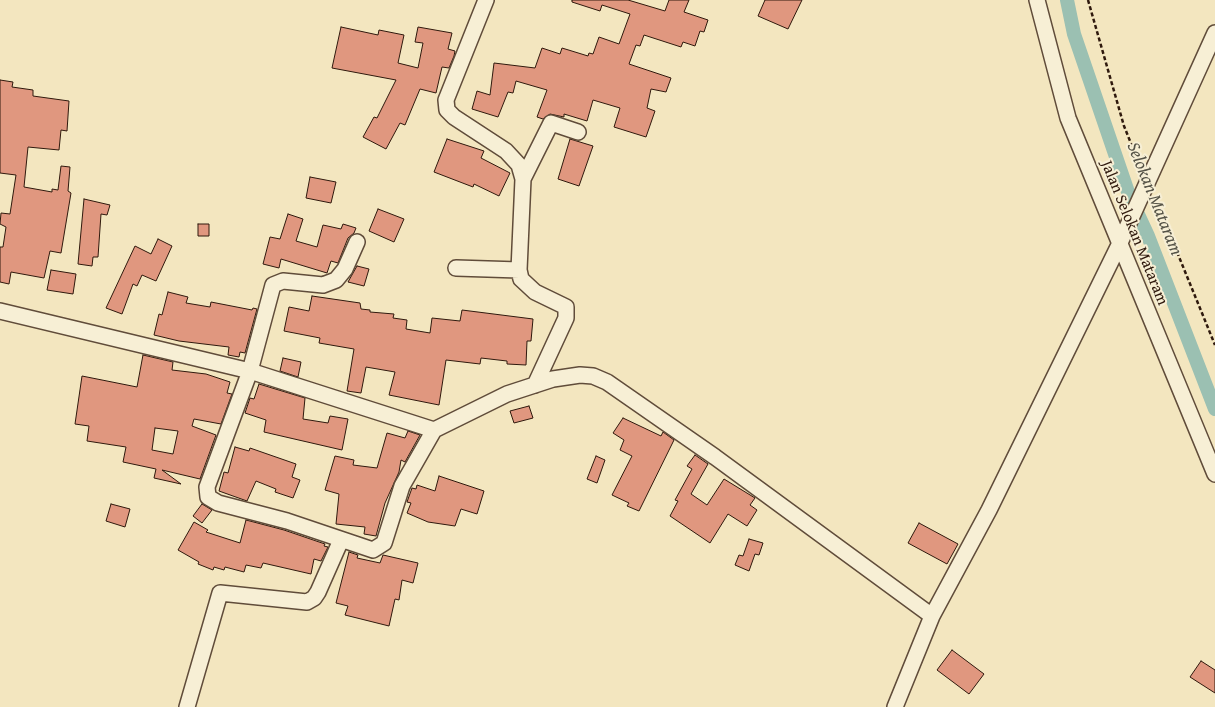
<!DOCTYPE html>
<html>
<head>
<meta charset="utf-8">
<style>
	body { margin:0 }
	canvas { display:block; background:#f3e6bf }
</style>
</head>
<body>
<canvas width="1215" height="707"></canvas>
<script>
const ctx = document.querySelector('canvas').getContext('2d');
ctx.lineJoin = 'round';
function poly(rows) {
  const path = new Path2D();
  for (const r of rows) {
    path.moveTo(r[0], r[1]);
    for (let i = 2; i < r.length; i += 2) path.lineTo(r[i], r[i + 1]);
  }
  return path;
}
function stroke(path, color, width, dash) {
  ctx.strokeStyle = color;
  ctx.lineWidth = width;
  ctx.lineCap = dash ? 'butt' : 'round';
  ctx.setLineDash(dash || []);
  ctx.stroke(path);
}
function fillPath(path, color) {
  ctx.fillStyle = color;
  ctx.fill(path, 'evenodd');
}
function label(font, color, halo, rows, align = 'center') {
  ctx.font = font + ' "Gentium Book Plus",serif';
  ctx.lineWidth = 4;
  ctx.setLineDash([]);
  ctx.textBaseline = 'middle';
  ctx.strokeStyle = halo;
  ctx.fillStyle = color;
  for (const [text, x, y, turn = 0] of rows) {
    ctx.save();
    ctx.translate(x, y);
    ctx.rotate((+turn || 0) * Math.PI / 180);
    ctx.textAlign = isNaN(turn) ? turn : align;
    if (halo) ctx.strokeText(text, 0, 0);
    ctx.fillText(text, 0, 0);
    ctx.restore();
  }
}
stroke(poly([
	[1067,0,1074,34,1129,195,1148,236,1215,409]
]), '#9bc0b2', 14);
const building = poly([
	[572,0,628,0,665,11,669,0,689,0,684,12,708,20,704,32,700,31,695,46,683,42,681,47,644,35,640,46,636,45,629,64,671,78,666,92,651,89,647,108,655,111,646,137,614,127,620,108,593,100,587,121,564,114,564,117,550,114,543,119,537,117,547,90,516,81,513,93,508,92,498,117,472,109,477,91,490,95,494,63,535,68,542,48,560,54,562,48,588,56,589,53,593,54,599,37,619,44,630,14,602,5,600,11,572,2,572,0],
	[765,0,802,0,788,29,758,16,765,0],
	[341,27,378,35,379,30,404,35,398,63,418,68,423,43,415,42,418,27,452,33,448,49,455,51,454,56,449,68,442,67,436,93,420,89,405,125,400,123,386,149,363,137,374,117,377,118,396,80,332,68,341,27],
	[0,80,13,82,12,87,33,90,33,96,69,101,67,131,61,130,59,150,28,147,24,187,52,192,52,189,58,190,61,166,70,167,68,191,71,193,61,253,50,251,44,278,11,272,9,284,0,282,0,247,3,247,6,227,0,224,1,213,10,214,16,175,0,173,0,80],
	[447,139,484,151,481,158,510,173,499,196,474,184,473,187,434,172,447,139],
	[570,139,593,146,579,186,558,179,570,139],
	[310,177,336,182,331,203,306,198,310,177],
	[84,199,110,205,107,215,101,214,98,257,93,257,92,266,78,264,84,199],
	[378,209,404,219,394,242,369,231,378,209],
	[288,214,303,219,296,241,317,247,323,225,341,229,343,224,356,228,354,233,348,238,338,263,331,261,327,273,281,259,279,268,263,264,270,237,280,239,288,214],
	[198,224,209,224,209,236,198,236,198,224],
	[158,239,172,246,156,281,142,275,137,286,133,284,122,314,106,308,135,246,151,254,158,239],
	[357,266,369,269,364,286,348,282,357,266],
	[51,270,76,274,73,294,47,290,51,270],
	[168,292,188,297,186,303,210,307,211,302,252,310,253,308,257,309,245,353,240,352,239,357,228,355,229,347,179,341,154,335,159,314,162,315,168,292],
	[312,296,360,303,361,309,370,310,370,312,394,314,393,318,407,320,406,329,430,333,432,318,460,321,462,310,533,319,531,341,527,341,526,365,507,364,507,361,481,358,480,364,446,360,439,405,389,395,395,372,366,367,361,393,347,391,354,349,319,343,320,338,284,331,289,307,309,311,312,296],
	[143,355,173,362,172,370,206,374,230,382,227,393,232,394,221,424,194,419,192,426,216,435,200,479,162,470,181,484,154,478,156,469,123,462,126,447,87,441,89,426,75,424,82,376,137,387,143,355],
	[155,428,178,431,173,454,152,450,155,428],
	[283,358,301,362,298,377,280,371,283,358],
	[259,384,305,398,303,419,328,423,330,416,348,419,342,450,264,432,266,420,245,413,250,398,254,399,259,384],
	[529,406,533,418,514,423,510,411,529,406],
	[623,418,661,436,663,432,674,440,639,511,627,506,629,503,612,495,632,456,620,450,624,440,613,433,623,418],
	[408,431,420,435,405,462,401,460,399,472,385,503,376,536,364,534,365,527,336,524,339,494,325,490,335,456,354,460,353,465,377,468,387,433,405,438,408,431],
	[235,447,249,451,250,448,296,464,292,477,300,480,293,498,275,492,276,489,256,481,247,501,219,491,224,472,228,473,235,447],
	[695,455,708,464,691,494,707,505,724,479,755,498,750,505,757,510,747,526,728,514,710,543,670,516,678,501,675,500,692,469,687,466,695,455],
	[596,456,605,460,597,483,587,479,596,456],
	[439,476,484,491,477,514,461,509,455,526,428,522,407,513,411,503,407,502,412,488,416,489,417,485,435,491,439,476],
	[111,504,130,509,125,527,106,521,111,504],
	[202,504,212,510,202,523,193,516,202,504],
	[246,520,284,530,325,544,324,546,328,547,321,561,314,559,311,574,263,563,261,568,246,565,244,572,225,567,224,570,214,567,213,570,198,564,199,562,178,550,194,522,208,530,206,532,240,543,246,520],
	[919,523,958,544,947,564,908,543,919,523],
	[749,539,763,543,759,555,755,554,749,571,735,565,739,555,743,556,749,539],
	[349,552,358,555,357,558,380,563,383,555,418,563,413,583,402,580,399,600,395,599,389,626,345,615,348,606,336,603,349,552],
	[952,650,984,674,969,694,937,670,952,650],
	[1201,661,1215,670,1215,693,1190,677,1201,661]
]);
fillPath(building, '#e0977f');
stroke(building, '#2f190d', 1);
const street = poly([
	[486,0,446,100,447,110,454,117,506,151,519,165,523,179,519,270,521,279,535,292,566,307,566,318,535,385],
	[1037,0,1068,118,1215,474],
	[523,179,551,123,578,132],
	[357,242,345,269,336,280,323,285,283,281,273,285,250,371,207,487,208,497,218,503,287,521,373,550,384,543,402,486,434,430],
	[456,268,519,270],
	[0,311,250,371,434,430,507,394,553,379,580,375,593,376,607,382,715,457,932,616],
	[187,707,220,593,307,602,314,598,318,592,341,540],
	[895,707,932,616,989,510,1119,245,1215,33]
]);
stroke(street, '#604c3a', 18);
stroke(poly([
	[1088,0,1124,126,1140,166],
	[1155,198,1215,345]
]), '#2f190d', 2.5, [4, 2.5]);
stroke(street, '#f7efd5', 15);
label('16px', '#2f190d', '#f7efd5', [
	["Jalan Selokan Mataram",1134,233,68]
]);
label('italic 18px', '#555347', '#f7efd5', [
	["Selokan Mataram",1154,199,68]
]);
</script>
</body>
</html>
